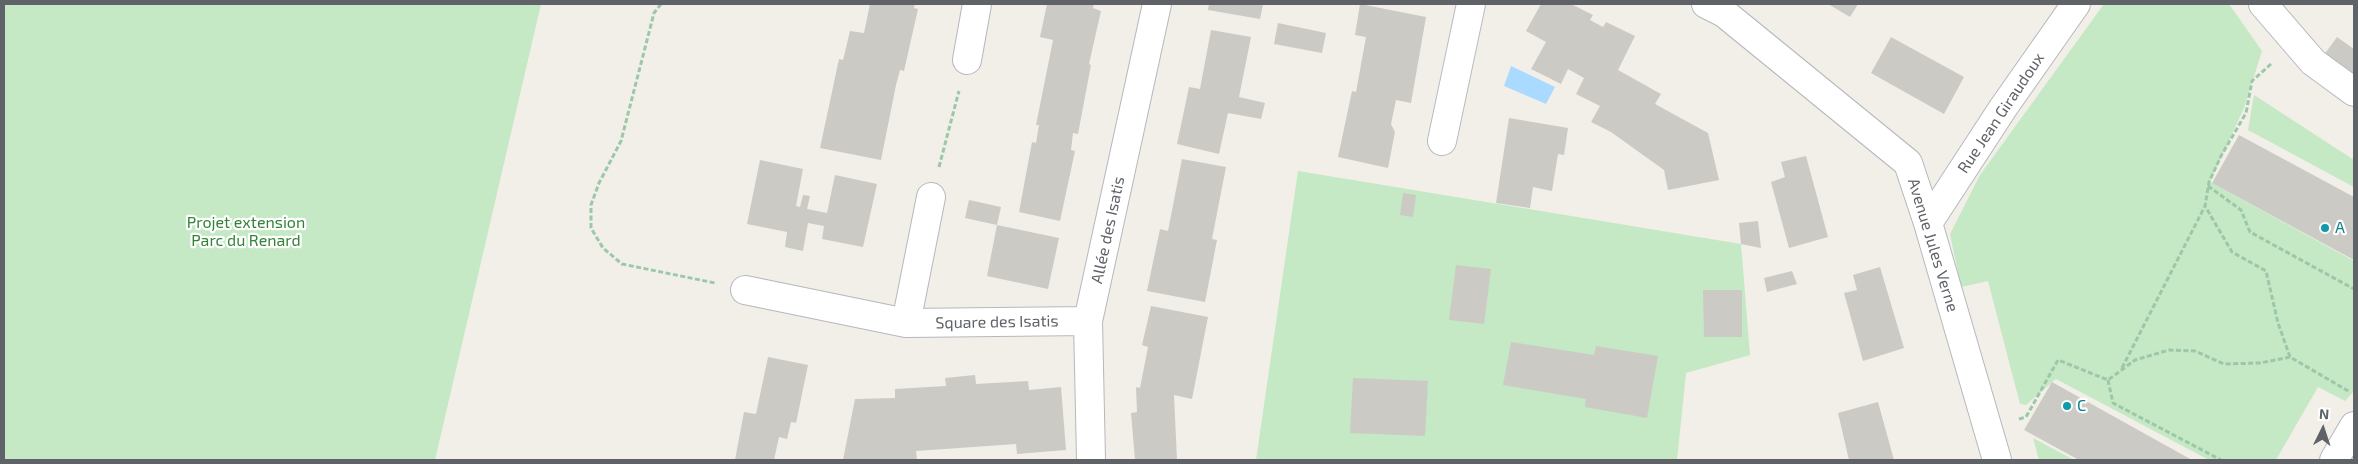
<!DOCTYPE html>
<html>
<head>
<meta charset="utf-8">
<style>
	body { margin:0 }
	#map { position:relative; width:2358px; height:464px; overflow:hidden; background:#f1efe8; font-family:"Exo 2",sans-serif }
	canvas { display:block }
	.frame { position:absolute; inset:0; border:5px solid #5f6368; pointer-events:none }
	.north { position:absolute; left:2298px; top:404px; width:50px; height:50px; -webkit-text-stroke:4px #fff; paint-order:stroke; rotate:4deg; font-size:14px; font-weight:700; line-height:20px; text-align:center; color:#5f6368 }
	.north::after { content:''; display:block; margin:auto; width:18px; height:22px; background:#5f6368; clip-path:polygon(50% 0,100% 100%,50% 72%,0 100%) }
</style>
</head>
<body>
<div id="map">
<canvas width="2358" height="464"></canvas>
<div class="frame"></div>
<div class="north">N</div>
</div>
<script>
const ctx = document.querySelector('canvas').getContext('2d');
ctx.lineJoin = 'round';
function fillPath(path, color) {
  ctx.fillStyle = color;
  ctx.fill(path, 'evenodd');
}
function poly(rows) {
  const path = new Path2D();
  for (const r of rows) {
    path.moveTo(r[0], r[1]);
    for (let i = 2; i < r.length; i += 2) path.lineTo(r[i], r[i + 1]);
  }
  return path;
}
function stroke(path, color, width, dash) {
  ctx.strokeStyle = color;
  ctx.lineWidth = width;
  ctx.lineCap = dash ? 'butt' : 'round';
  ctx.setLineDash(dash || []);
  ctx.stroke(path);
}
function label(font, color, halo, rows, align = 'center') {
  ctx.font = font + ' "Exo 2",sans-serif';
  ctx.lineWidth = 4.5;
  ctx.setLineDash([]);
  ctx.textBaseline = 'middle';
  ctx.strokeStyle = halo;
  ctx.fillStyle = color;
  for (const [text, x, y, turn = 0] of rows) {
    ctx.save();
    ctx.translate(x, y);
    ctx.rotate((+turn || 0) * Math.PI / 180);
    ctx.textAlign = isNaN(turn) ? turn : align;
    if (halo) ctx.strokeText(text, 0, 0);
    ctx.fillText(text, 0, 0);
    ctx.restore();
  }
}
fillPath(poly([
	[4,4,541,4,435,460,4,460],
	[2104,4,2229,4,2262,51,2244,108,2210,182,2354,261,2354,391,2345,401,2318,387,2276,460,2209,460,2056,379,2026,405,2020,404,1988,281,1961,287,1950,234,1980,175],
	[2254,95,2354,160,2354,187,2248,130],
	[1298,171,1741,244,1750,355,1686,373,1677,460,1256,460],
	[2033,438,2074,460,2039,460]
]), '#c5e8c5');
fillPath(poly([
	[1511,66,1555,87,1546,104,1504,86]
]), '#aadaff');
fillPath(poly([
	[870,4,915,4,914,8,918,9,904,71,900,70,896,85,881,160,820,148,839,59,843,60,850,31,864,33],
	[1047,4,1094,4,1093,8,1101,11,1089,64,1091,65,1078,134,1073,133,1071,150,1075,151,1060,221,1019,212,1032,142,1036,143,1039,125,1036,125,1053,40,1040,37],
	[1209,4,1263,4,1260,19,1208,10],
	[1360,4,1426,17,1411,103,1396,100,1391,124,1395,132,1388,168,1338,157,1352,91,1356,92,1366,37,1355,35],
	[1541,4,1571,4,1593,15,1590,20,1603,27,1606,22,1635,36,1618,70,1661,94,1655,104,1708,133,1719,180,1668,190,1664,170,1611,132,1591,122,1600,106,1576,94,1584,78,1568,69,1561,84,1531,69,1546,42,1526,31],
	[1828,4,1858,4,1850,17],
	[1278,23,1326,33,1322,53,1274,44],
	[1211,30,1251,37,1239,97,1265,103,1261,119,1228,113,1219,154,1177,144,1189,87,1200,89],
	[1891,37,1964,77,1944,114,1871,73],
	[2337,37,2354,49,2354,75,2324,55],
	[1509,118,1568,128,1564,155,1558,154,1552,191,1533,187,1530,208,1496,203],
	[2239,135,2354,197,2354,260,2212,183],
	[1806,156,1828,237,1789,248,1771,182,1785,177,1781,162],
	[1182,159,1226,167,1212,239,1217,240,1205,302,1147,291,1160,229,1168,231],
	[760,160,803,169,796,206,800,207,803,195,810,196,807,209,827,213,835,175,877,184,863,247,822,239,824,226,808,223,803,251,785,247,787,232,747,224],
	[1403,193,1416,195,1413,217,1400,215],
	[969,200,1001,207,997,225,965,218],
	[1758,221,1761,248,1741,244,1739,223],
	[997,225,1059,238,1048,289,987,276],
	[1456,265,1491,269,1484,324,1449,320],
	[1880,267,1904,348,1863,361,1844,293,1857,290,1853,275],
	[1792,271,1797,284,1767,292,1764,278],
	[1703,290,1742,290,1742,337,1704,337],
	[1151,306,1208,317,1192,399,1174,395,1177,460,1135,460,1131,413,1137,412,1136,387,1140,388,1148,347,1142,345],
	[1511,342,1594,355,1596,346,1658,356,1647,418,1585,407,1586,399,1503,385],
	[768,357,808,365,796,423,791,422,787,439,779,437,774,460,735,460,744,412,756,414],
	[975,375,976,384,1028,381,1029,390,1061,387,1066,450,1017,454,1016,444,916,451,917,460,843,460,855,399,895,398,895,389,946,386,945,378],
	[1353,378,1428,381,1425,436,1350,433],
	[2052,382,2192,460,2079,460,2024,430],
	[1878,402,1894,460,1849,460,1838,413]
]), '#cccac5');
const minor = poly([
	[1706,4,1724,13,1908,163,1928,223,1997,460],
	[2263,4,2313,62,2354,92],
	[967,60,977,4],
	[1442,141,1471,4],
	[1928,223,2003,108,2076,4],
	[745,290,906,323,1088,321],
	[906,323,931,197],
	[1091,460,1088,321,1157,4],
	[2334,460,2354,426]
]);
stroke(minor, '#b5b8bc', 30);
stroke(poly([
	[661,4,654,13,621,141,599,183,591,205,591,228,603,248,622,264,715,283],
	[2271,64,2252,81,2246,113,2221,156,2209,182,2205,206,2232,252,2266,271,2278,323,2290,357],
	[939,167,959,91],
	[2208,186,2241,210,2250,232,2354,289],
	[2122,368,2205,206],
	[2108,380,2113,403,2221,460],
	[2019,419,2026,417,2058,360,2108,380,2135,360,2169,350,2195,351,2224,364,2260,363,2290,357,2350,392]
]), '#9cc7a9', 3, [5, 2.5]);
stroke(minor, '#fff', 28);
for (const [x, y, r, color] of [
	[2325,228,5,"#0f9aa8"],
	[2067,406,5,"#0f9aa8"]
]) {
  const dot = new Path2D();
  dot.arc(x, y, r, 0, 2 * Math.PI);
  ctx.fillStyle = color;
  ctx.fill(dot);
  stroke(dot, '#fff', 2);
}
label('16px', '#5f6368', '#fff', [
	["Rue Jean Giraudoux",2001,113,-56],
	["Allée des Isatis",1108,230,-78],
	["Avenue Jules Verne",1933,245,73],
	["Square des Isatis",997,322,-1]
]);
label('16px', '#348238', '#fff', [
	["Projet extension",246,223],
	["Parc du Renard",246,241]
]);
label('16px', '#0d838f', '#fff', [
	["A",2335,228],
	["C",2077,406]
], 'left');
</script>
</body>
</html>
